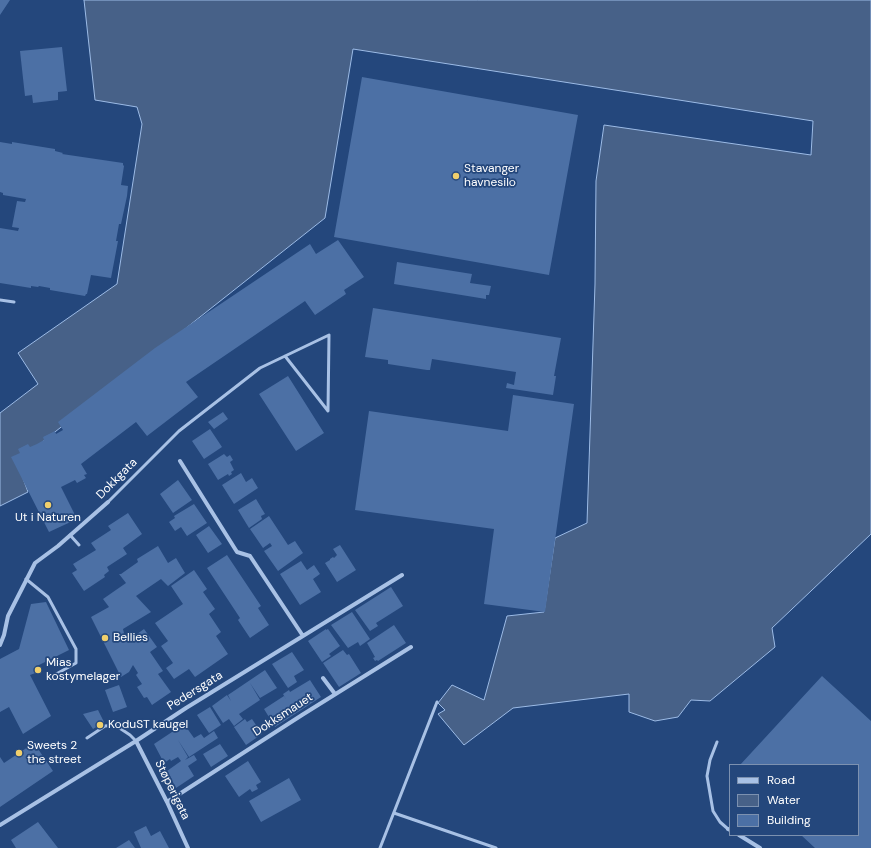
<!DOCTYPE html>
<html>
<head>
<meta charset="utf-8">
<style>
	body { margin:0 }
	#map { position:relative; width:871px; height:848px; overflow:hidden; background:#24477c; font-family:"DM Sans",sans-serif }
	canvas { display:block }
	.legend { position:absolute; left:729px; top:764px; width:130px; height:72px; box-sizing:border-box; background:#24477c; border:1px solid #7c91b0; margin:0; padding:5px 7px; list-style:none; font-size:12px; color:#fff }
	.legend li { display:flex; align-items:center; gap:8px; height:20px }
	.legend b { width:20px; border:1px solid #7c91b0 }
</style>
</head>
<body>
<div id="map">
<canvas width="871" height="848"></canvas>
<ul class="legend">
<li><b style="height:5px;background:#a8c1e5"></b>Road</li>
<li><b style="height:11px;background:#476188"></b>Water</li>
<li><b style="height:11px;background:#4c70a5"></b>Building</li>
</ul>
</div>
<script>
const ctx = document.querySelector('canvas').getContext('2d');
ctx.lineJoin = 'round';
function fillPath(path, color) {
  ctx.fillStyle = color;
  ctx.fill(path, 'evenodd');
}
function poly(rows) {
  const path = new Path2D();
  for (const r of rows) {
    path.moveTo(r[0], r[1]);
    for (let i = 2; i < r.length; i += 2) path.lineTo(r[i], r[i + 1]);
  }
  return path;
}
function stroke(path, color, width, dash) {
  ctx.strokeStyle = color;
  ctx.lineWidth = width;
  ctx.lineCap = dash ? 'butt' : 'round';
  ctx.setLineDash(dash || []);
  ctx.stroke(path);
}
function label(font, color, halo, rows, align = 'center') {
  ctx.font = font + ' "DM Sans",sans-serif';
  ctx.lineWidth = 3.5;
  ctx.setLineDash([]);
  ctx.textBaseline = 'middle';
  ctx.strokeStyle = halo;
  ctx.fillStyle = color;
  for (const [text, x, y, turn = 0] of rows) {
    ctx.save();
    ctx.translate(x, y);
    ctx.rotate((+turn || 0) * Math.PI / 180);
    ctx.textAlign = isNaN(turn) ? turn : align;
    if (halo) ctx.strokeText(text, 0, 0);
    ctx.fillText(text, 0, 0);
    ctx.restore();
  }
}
const water = poly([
	[84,0,871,0,871,534,772,628,775,647,710,701,691,700,678,717,655,721,629,712,629,694,513,708,464,745,438,714,445,710,438,703,452,685,484,700,507,616,544,612,555,538,587,523,595,284,596,181,604,125,811,155,813,121,353,49,325,218,17,462,28,492,0,506,0,413,38,384,18,353,117,284,142,124,137,107,95,100,84,0]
]);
fillPath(water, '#476188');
stroke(water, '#9cbbe6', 1);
fillPath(poly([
	[0,0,10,0,0,15],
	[62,47,67,91,58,92,58,100,33,103,32,95,25,96,20,51],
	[362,77,578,115,549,275,334,237],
	[0,142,12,144,12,142,55,149,55,151,63,153,62,154,123,163,123,165,124,166,121,185,128,186,127,196,121,224,119,224,116,241,118,241,111,278,91,275,87,294,86,294,85,296,50,290,50,288,39,286,38,287,31,286,31,288,0,283,0,228,18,231,19,228,12,227,17,201,25,202,26,199,3,195,3,193,0,192],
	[338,240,364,277,344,290,346,294,315,315,305,301,186,382,198,397,147,436,136,422,81,464,87,474,84,475,86,478,77,483,75,480,61,487,77,519,49,532,11,457,20,453,18,449,28,444,30,447,37,444,44,440,43,437,55,431,56,434,63,430,58,422,155,348,310,244,316,254],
	[397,262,472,274,470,283,491,286,489,295,486,295,486,299,394,284],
	[373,308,561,338,554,376,556,376,553,395,506,388,507,383,514,385,516,372,432,359,430,370,427,370,388,364,388,360,365,357],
	[288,376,324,433,296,451,259,394],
	[513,395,574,404,545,612,484,604,494,529,355,510,369,411,508,431],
	[223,412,228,419,214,429,208,422],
	[210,429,222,447,204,459,192,441],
	[224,454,227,457,230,455,233,460,230,462,234,470,231,472,232,474,229,476,228,474,218,480,208,464],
	[241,473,246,482,252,478,258,488,234,504,222,485],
	[178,480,192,500,173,513,160,494],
	[256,499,265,514,261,516,262,519,249,528,238,510],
	[194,504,207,523,187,536,181,527,175,531,169,522,175,518,174,516],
	[128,513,142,534,123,548,127,554,107,567,109,571,104,575,105,577,84,591,72,573,77,570,73,564,96,550,91,543,111,530,108,526],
	[269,516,288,545,295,541,303,553,278,571,264,551,272,546,270,543,263,548,250,529],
	[209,526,222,544,208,553,196,535],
	[340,545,356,570,337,582,325,563,330,560,330,559,333,557,334,558,337,555,333,549],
	[158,546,168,563,176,558,185,573,168,586,161,579,136,596,151,612,123,629,126,642,144,629,157,647,150,652,163,671,158,674,171,692,152,705,147,697,144,698,137,687,142,684,136,675,138,673,133,665,129,672,121,677,91,617,109,607,103,599,126,583,119,574,121,574,138,562,137,559],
	[227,555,261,606,258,608,269,625,250,638,238,620,240,618,207,568],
	[301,561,307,570,314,565,320,574,313,579,321,592,300,605,280,574],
	[194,570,207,589,203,592,215,609,209,614,221,632,216,636,228,654,195,677,189,669,174,679,166,668,173,663,161,646,168,641,155,623,183,604,171,586],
	[391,587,403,606,376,623,378,626,370,631,355,610],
	[46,602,69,650,37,666,41,671,30,675,51,716,23,734,9,707,0,712,0,659,19,649,31,604],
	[352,612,370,639,360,646,358,642,348,648,331,625],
	[394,625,406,643,378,661,377,660,375,661,373,658,375,657,367,643],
	[326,629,326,630,328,629,340,646,329,654,331,656,322,662,308,641],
	[343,650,347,655,349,654,361,673,339,687,323,663],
	[292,652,304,670,294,676,297,682,288,688,272,664],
	[265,670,277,688,260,698,250,683,260,700,239,714,243,719,234,726,229,719,223,723,212,706,227,695,231,701,228,695],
	[822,676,871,721,871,848,815,848,801,835,858,835,858,765,740,765],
	[310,680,321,697,275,727,264,709,284,696,287,701,283,694,289,690,290,692],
	[119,685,127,707,113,712,105,690],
	[210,707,221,725,209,733,197,715],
	[98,710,104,722,93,729,83,714],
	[245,719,247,722,252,719,262,734,246,745,234,727],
	[184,724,194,738,201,734,204,738,214,731,218,738,189,757,178,740,188,757,185,760,194,755,197,760,188,766,194,776,176,788,167,771,181,761,178,757,171,761,170,759,164,763,154,744],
	[34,743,53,771,0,807,0,757,4,763],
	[220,744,228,756,211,767,203,754],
	[248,761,261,782,256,785,258,789,252,792,250,789,239,797,225,776],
	[289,778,301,800,261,822,249,801],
	[38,822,58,848,16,848,11,840],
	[146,826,151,836,160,831,169,848,141,848,134,832],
	[129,840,135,848,116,848]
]), '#4c70a5');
stroke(poly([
	[0,300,14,302],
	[108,502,179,431,260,368,329,335,328,411,285,356],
	[70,535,79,545],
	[26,579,48,597,76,649,76,663,49,678],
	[87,738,105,726,115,725,130,735,136,741],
	[717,742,710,760,707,776,713,811,720,822,728,829],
	[394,813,496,848],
	[380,848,437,702]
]), '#a8c1e5', 3);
stroke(poly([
	[180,461,237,552,250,556,303,636],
	[0,645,4,635,8,616,35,563,58,546,108,502],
	[323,678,335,694],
	[136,741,167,802,188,848],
	[167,802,302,715,411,647],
	[0,825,136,741,186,708,402,575],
	[728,829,730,830],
	[739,835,760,848]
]), '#a8c1e5', 4);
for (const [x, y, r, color] of [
	[456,176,4,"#f0cf6c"],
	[48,505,4,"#f0cf6c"],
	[105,638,4,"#f0cf6c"],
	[38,670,4,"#f0cf6c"],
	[100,725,4,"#f0cf6c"],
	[19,753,4,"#f0cf6c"]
]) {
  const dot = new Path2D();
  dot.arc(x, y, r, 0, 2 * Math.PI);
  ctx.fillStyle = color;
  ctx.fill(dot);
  stroke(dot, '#24477c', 1.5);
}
label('12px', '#fff', '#24477c', [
	["Stavanger",464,169],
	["havnesilo",464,183],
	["Ut i Naturen",48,518,"center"],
	["Bellies",113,638],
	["Mias",46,663],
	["kostymelager",46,677],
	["KoduST kaugel",108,725],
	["Sweets 2",27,746],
	["the street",27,760]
], 'left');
label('12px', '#fff', '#24477c', [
	["Dokkgata",117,479,-45],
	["Pedersgata",195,691,-32],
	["Dokksmauet",283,715,-33],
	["Støperigata",172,790,64]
]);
</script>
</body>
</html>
